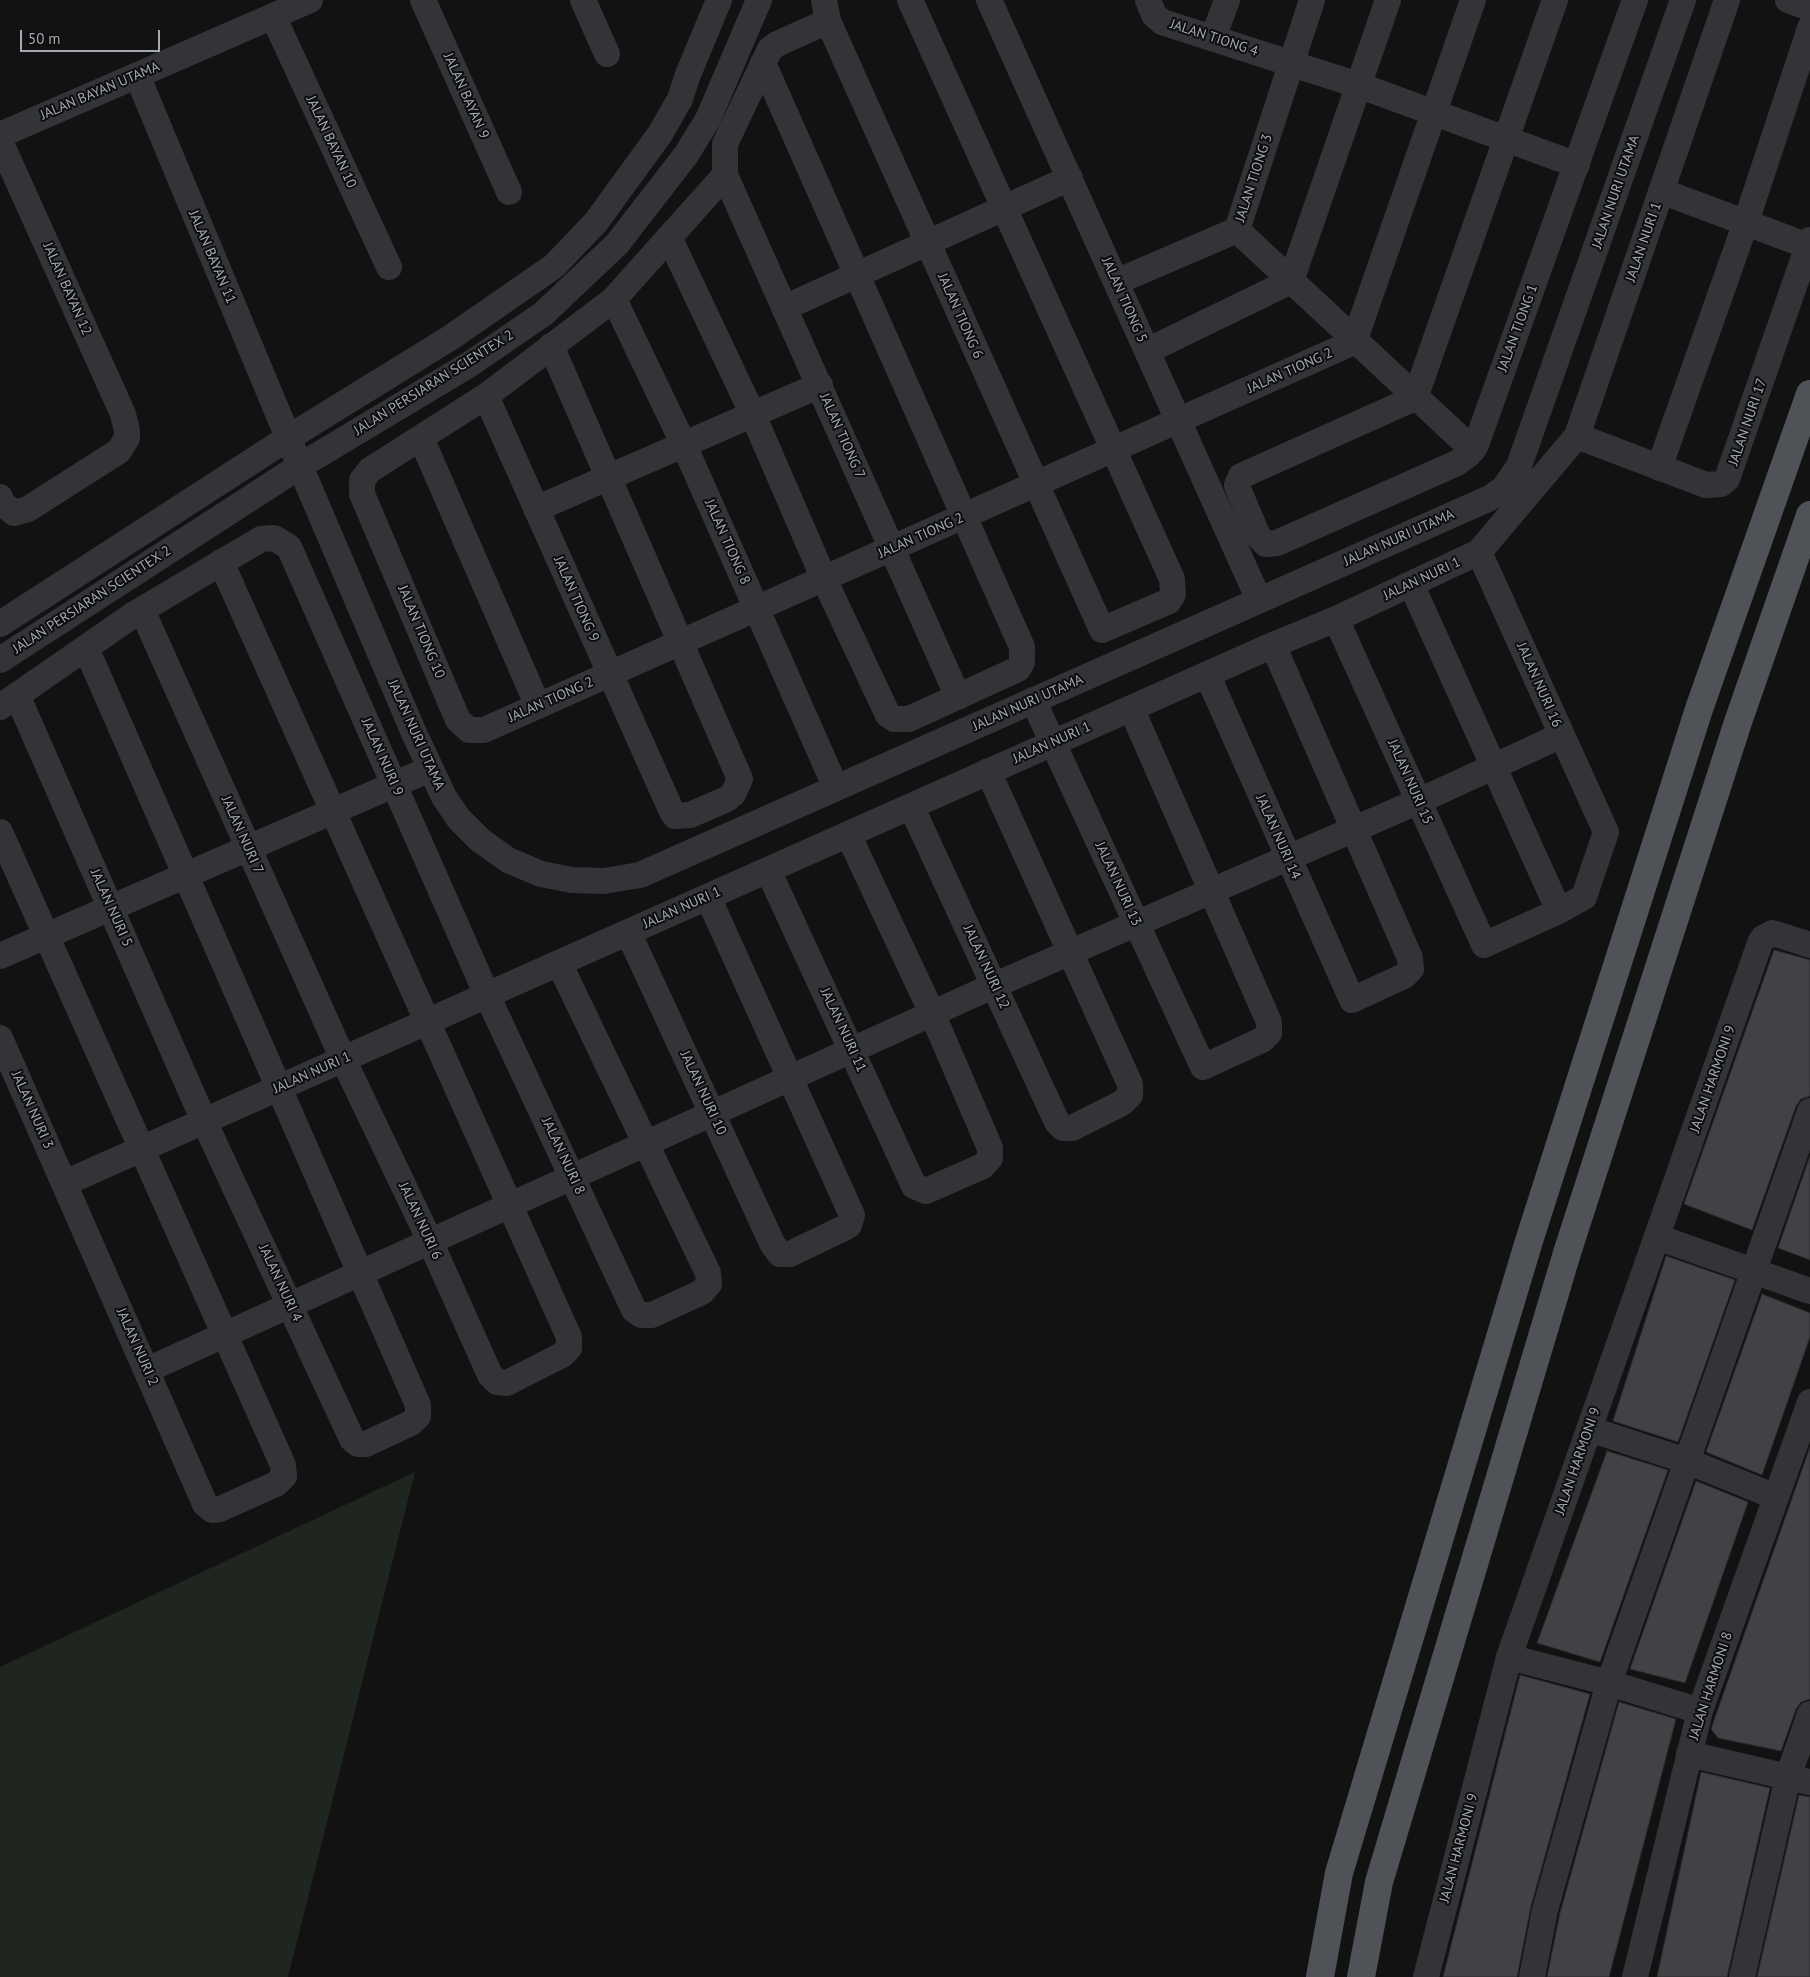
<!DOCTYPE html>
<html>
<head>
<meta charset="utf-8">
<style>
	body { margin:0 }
	#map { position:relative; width:1810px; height:1977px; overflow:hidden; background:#121213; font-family:"PT Sans",sans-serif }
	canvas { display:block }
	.scale { position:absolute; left:20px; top:30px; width:140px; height:22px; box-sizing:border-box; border:2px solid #a4aab3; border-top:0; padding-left:6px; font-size:15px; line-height:18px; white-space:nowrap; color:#a4aab3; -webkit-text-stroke:4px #0d0d0e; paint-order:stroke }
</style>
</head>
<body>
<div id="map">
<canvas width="1810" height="1977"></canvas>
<div class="scale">50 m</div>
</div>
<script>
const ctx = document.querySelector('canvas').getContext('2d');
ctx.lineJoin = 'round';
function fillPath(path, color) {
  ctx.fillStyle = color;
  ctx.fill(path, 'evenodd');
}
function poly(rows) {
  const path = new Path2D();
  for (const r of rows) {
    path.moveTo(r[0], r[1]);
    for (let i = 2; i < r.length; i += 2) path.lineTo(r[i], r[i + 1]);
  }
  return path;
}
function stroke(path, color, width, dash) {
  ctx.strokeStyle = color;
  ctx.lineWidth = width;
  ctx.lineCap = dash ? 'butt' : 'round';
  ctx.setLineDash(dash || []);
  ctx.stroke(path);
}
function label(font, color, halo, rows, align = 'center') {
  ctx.font = font + ' "PT Sans",sans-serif';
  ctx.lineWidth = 4;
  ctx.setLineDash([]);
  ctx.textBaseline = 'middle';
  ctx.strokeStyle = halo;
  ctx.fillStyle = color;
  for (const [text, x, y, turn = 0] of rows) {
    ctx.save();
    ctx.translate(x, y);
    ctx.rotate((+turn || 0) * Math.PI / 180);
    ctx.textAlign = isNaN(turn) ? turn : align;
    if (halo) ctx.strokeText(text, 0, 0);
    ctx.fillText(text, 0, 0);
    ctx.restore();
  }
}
fillPath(poly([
	[415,1472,288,1977,0,1977,0,1667]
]), '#1e261f');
const building = poly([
	[1774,950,1810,960,1810,1096,1801,1099,1796,1106,1752,1230,1684,1204,1774,950],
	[1810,1156,1810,1260,1778,1248,1810,1156],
	[1666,1256,1735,1280,1678,1442,1613,1421,1666,1256],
	[1762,1294,1810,1313,1810,1337,1762,1475,1706,1452,1762,1294],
	[1810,1447,1810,1699,1801,1702,1796,1709,1781,1751,1718,1738,1711,1729,1810,1447],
	[1607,1451,1668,1470,1600,1662,1537,1643,1607,1451],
	[1696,1481,1748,1502,1685,1683,1630,1669,1696,1481],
	[1520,1675,1590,1694,1531,1906,1517,1977,1443,1977,1520,1675],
	[1619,1702,1676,1719,1609,1977,1547,1977,1560,1913,1619,1702],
	[1701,1772,1770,1788,1727,1977,1657,1977,1701,1772],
	[1799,1795,1810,1797,1810,1977,1757,1977,1799,1795]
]);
fillPath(building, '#414246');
stroke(building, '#2c2c2f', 1);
stroke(poly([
	[423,0,509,192],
	[583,0,607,54],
	[824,0,828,21,1102,630,1169,601,1173,594,1172,579,910,0],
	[989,0,1259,600],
	[1148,0,1154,15,1162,22,1358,85,1577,165],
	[1555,0,1415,398,1241,476,1237,485,1239,491,1258,536,1266,544,1277,543,1457,463,1468,455,1476,445,1635,0],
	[1788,0,1810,8],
	[273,16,389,267],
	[828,21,777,44,770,49,725,144,725,175,614,299,486,396,370,470,362,480,362,494,458,720,469,730,484,730,1354,342,1473,0],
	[1213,38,1227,0],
	[137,75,300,466,414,733,444,797,459,819,480,840,508,860,541,874,572,880,604,881,640,875,1490,498,1504,488,1519,466,1683,0],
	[0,135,310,0],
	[0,141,123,414,127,431,127,438,119,451,28,509,14,513,3,504,0,497],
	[725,175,958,697],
	[1661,191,1808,246],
	[1237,230,1473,450],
	[669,237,753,415,824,579,888,715,894,719,909,719,1018,669,1022,662,1022,647,763,63],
	[1116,282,1237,230,1312,0],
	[614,299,684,445,836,788],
	[784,308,1070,178],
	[1147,351,1291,281,1388,0],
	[486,396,672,812,675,816,690,815,727,799,733,794,740,779,551,346],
	[1577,436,1706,485,1721,484,1727,479,1810,240],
	[421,438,538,706],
	[1659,468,1746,222,1810,28],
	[536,509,820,385],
	[1411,584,1559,911,1584,897,1606,832,1479,552],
	[142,610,343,1059,430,1241,490,1375,497,1382,507,1383,562,1355,569,1348,569,1337,221,562],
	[1336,619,1484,945,1559,911],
	[0,624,288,438,450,338,554,266,596,222,660,134,680,99,687,77,719,0],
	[0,660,300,466,470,364,543,314,617,244,686,155,708,119,759,0],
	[1207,674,1352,1000,1404,976,1411,969,1410,958,1273,645],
	[17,695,204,1121,352,1439,358,1444,366,1444,411,1423,418,1416,418,1405,86,648],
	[1033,700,1203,1067,1262,1040,1269,1033,1269,1022,1131,708],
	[0,707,133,615,261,539,274,538,289,547,487,995,634,1310,641,1315,652,1315,702,1292,709,1284,708,1273,559,963],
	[911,806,1057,1122,1063,1128,1072,1128,1122,1103,1130,1095,1130,1084,988,771],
	[0,832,283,1465,284,1476,276,1484,220,1509,212,1510,205,1504,0,1038],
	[768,870,914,1186,926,1191,983,1166,990,1158,990,1148,932,1013,848,834],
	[628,932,773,1245,780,1254,790,1254,844,1228,849,1225,852,1215,708,897],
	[0,956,430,769],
	[65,1183,1273,645,1336,619,1479,552,1577,436,1727,0],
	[1657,1237,1810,1291],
	[147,1370,995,985,1419,801,1562,735],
	[1589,1429,1687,1461,1776,1497],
	[1509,1657,1609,1683,1700,1711],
	[1689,1754,1810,1782],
	[1426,1977,1509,1657,1760,943,1763,938,1773,933,1810,945],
	[1532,1977,1545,1910,1609,1683,1810,1111],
	[1635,1977,1700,1711,1810,1402],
	[1742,1977,1788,1777,1810,1714]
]), '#333438', 26);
stroke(poly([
	[1320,1977,1339,1873,1529,1241,1699,709,1810,394],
	[1361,1977,1379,1882,1567,1253,1738,722,1810,515]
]), '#4f5257', 28);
label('14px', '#a4aab3', '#0d0d0e', [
	["JALAN TIONG 4",1214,38,18],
	["JALAN BAYAN UTAMA",100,91,-23],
	["JALAN BAYAN 9",466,96,66],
	["JALAN BAYAN 10",331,142,65],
	["JALAN TIONG 3",1254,178,-72],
	["JALAN NURI UTAMA",1616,192,-71],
	["JALAN NURI 1",1644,242,-71],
	["JALAN BAYAN 11",212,257,67],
	["JALAN BAYAN 12",67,289,66],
	["JALAN TIONG 5",1124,300,66],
	["JALAN TIONG 6",960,316,66],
	["JALAN TIONG 1",1518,328,-70],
	["JALAN TIONG 2",1290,371,-24],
	["JALAN PERSIARAN SCIENTEX 2",434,383,-32],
	["JALAN NURI 17",1748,422,-71],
	["JALAN TIONG 7",842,436,66],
	["JALAN TIONG 2",921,536,-24],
	["JALAN NURI UTAMA",1399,538,-24],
	["JALAN TIONG 8",727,542,66],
	["JALAN NURI 1",1422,579,-25],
	["JALAN TIONG 9",576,599,66],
	["JALAN PERSIARAN SCIENTEX 2",92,600,-33],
	["JALAN TIONG 10",421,632,67],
	["JALAN NURI 16",1539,685,66],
	["JALAN TIONG 2",551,700,-24],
	["JALAN NURI UTAMA",1028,703,-24],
	["JALAN NURI UTAMA",416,735,66],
	["JALAN NURI 1",1052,743,-24],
	["JALAN NURI 9",382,757,66],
	["JALAN NURI 15",1410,782,66],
	["JALAN NURI 7",242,835,66],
	["JALAN NURI 14",1278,837,66],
	["JALAN NURI 13",1118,884,65],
	["JALAN NURI 5",111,908,66],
	["JALAN NURI 1",682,908,-24],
	["JALAN NURI 12",986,967,65],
	["JALAN NURI 11",843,1030,65],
	["JALAN NURI 1",312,1073,-24],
	["JALAN HARMONI 9",1713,1079,-71],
	["JALAN NURI 10",703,1093,65],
	["JALAN NURI 3",32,1110,66],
	["JALAN NURI 8",563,1156,65],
	["JALAN NURI 6",420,1221,65],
	["JALAN NURI 4",280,1283,65],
	["JALAN NURI 2",137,1347,66],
	["JALAN HARMONI 9",1578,1461,-71],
	["JALAN HARMONI 8",1711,1686,-72],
	["JALAN HARMONI 9",1459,1848,-75]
]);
</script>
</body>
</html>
